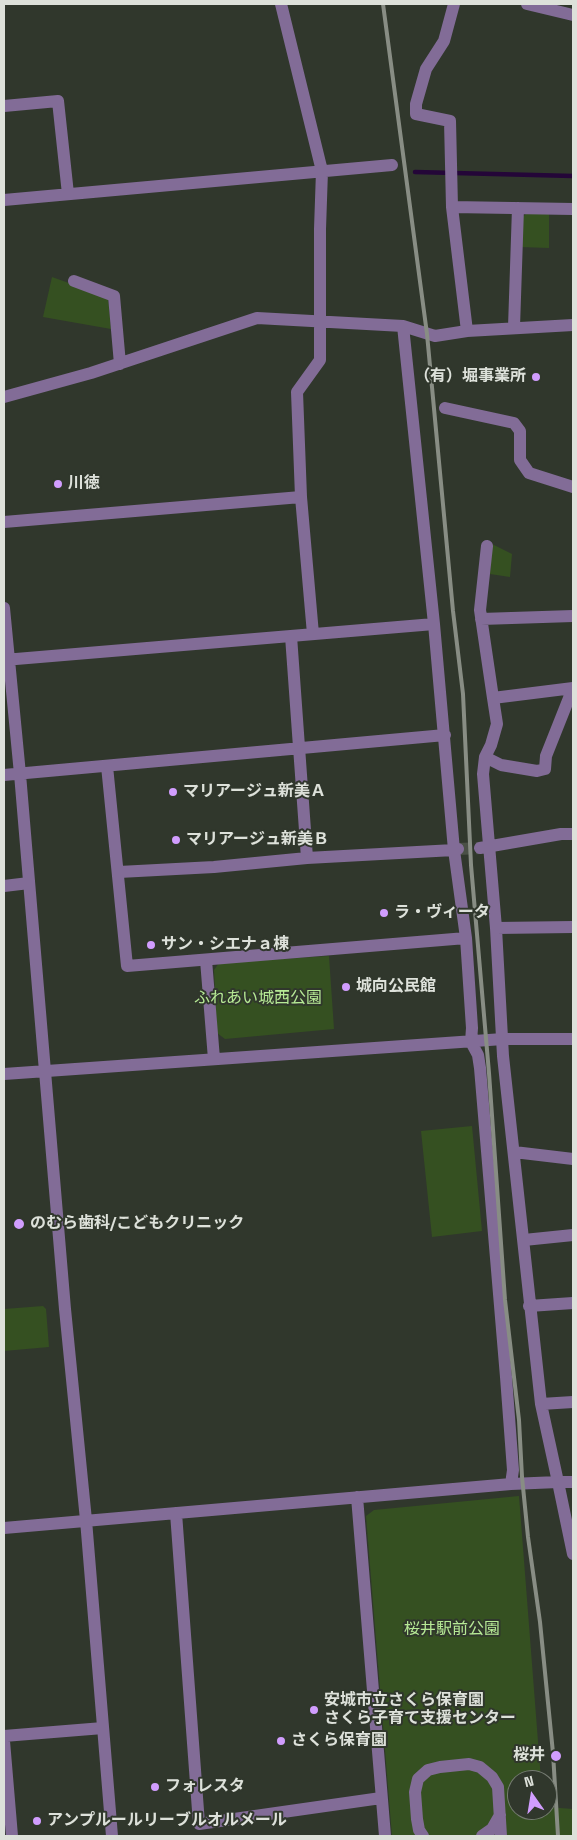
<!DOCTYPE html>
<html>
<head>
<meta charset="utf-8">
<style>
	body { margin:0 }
	#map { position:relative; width:577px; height:1840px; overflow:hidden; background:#30372c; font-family:"Space Grotesk",sans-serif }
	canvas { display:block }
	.frame { position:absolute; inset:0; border:5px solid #dde1da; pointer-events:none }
	.north { position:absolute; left:507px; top:1770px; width:50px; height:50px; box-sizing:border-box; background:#30372c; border:1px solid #757b72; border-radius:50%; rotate:347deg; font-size:14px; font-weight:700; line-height:20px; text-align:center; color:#dde1da }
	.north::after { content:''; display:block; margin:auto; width:18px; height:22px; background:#d19dfe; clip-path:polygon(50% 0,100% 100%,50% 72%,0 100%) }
</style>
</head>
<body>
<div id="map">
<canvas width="577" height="1840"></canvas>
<div class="frame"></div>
<div class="north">N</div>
</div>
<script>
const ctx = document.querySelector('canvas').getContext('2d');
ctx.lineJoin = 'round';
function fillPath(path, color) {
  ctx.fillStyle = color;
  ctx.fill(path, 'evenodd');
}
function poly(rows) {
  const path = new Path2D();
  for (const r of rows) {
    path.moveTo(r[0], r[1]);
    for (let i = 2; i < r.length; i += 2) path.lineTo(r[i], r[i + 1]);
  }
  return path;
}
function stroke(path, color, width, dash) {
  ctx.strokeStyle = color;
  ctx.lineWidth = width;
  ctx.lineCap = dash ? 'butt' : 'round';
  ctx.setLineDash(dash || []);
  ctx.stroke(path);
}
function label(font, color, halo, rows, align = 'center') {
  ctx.font = font + ' "Space Grotesk","Noto Sans JP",sans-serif';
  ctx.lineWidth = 4;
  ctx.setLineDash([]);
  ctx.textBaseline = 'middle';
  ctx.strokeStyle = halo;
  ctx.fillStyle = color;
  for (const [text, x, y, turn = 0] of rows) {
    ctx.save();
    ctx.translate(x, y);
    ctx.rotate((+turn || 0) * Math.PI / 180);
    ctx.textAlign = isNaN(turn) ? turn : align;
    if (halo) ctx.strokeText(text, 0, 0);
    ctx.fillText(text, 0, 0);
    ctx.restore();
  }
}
fillPath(poly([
	[526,214,549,214,549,248,520,247,521,218],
	[52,277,108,297,111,329,43,317],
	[492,544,512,554,510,577,490,574],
	[329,956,334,1029,225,1039,217,1033,214,970,219,963],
	[472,1126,482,1231,432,1237,421,1131],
	[43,1306,46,1309,49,1347,4,1351,4,1309],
	[519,1496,541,1780,517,1780,517,1810,547,1810,547,1807,573,1809,573,1836,392,1836,366,1516,374,1510]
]), '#355021');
stroke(poly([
	[415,172,573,176]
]), '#240638', 4.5);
stroke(poly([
	[458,849,480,848]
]), '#4a5046', 12, [12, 6]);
stroke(poly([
	[281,4,322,171,320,229,320,360,297,392,301,497,313,634],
	[454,4,444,41,426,69,416,104,416,114,450,121,452,207,467,331],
	[527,4,573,15],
	[4,106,58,101,68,194],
	[4,200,392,165],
	[452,207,573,209],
	[74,281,114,296,120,364],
	[403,326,434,624,454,850,458,849],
	[514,327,518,208],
	[4,397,91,373,257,318,403,326,435,336,467,331,573,325],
	[445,408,514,423,520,431,520,460,529,473,573,487],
	[4,522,301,497],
	[487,546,480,610,493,698,573,688],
	[4,608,20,774,65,1309,86,1520,112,1836],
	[481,619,573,616],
	[291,636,307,858],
	[4,660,434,624],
	[493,698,497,724,491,745,485,757,483,774,496,928,503,1056,541,1404,558,1482,573,1482],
	[485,757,501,765,537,771,545,769,546,756,573,688],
	[107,766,127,966,466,938],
	[4,775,445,735],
	[480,848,561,834,573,834],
	[119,872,214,867,307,858,454,850,466,938,472,1028,471,1042,478,1055,480,1068,506,1377,513,1470,511,1484],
	[4,886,29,883],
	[496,928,573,927],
	[206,960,214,1059],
	[4,1074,503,1039,573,1039],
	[514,1152,573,1159],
	[524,1240,573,1235],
	[529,1306,573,1303],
	[541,1404,573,1402],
	[357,1497,385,1836],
	[176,1513,199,1824,381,1798],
	[4,1528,511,1484,558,1482,573,1554],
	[4,1736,103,1728],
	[4,1741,12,1836],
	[423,1836,419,1830,417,1819,415,1792,418,1779,428,1770,440,1767,469,1764,480,1767,492,1777,498,1787,501,1836],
	[482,1836,492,1829,500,1815]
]), '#826c97', 12);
stroke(poly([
	[383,4,427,334,453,611,463,694,471,865,489,1073,505,1300,519,1420,522,1477,528,1537,540,1622,553,1753,558,1836]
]), '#888d84', 4);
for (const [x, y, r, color] of [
	[536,377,5,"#d19dfe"],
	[58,484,5,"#d19dfe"],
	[173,792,5,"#d19dfe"],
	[176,840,5,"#d19dfe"],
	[384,913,5,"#d19dfe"],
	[151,945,5,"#d19dfe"],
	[346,987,5,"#d19dfe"],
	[19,1224,6,"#d19dfe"],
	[314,1710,5,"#d19dfe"],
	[281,1741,5,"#d19dfe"],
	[556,1756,6,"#d19dfe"],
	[155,1787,5,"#d19dfe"],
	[37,1821,5,"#d19dfe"]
]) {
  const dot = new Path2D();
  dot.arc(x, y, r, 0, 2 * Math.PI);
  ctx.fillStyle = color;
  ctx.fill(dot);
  stroke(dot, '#30372c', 2);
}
label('bold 16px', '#dde1da', '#30372c', [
	["（有）堀事業所",526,377,"right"],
	["川徳",68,484],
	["マリアージュ新美Ａ",183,792],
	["マリアージュ新美Ｂ",186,840],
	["ラ・ヴィータ",394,913],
	["サン・シエナａ棟",161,945],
	["城向公民館",356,987],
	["のむら歯科/こどもクリニック",30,1224],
	["安城市立さくら保育園",324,1701],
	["さくら子育て支援センター",324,1719],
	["さくら保育園",291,1741],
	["桜井",545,1756,"right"],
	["フォレスタ",165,1787],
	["アンプルールリーブルオルメール",47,1821]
], 'left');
label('16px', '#b6e995', '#30372c', [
	["ふれあい城西公園",258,999],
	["桜井駅前公園",452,1630]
]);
</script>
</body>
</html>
